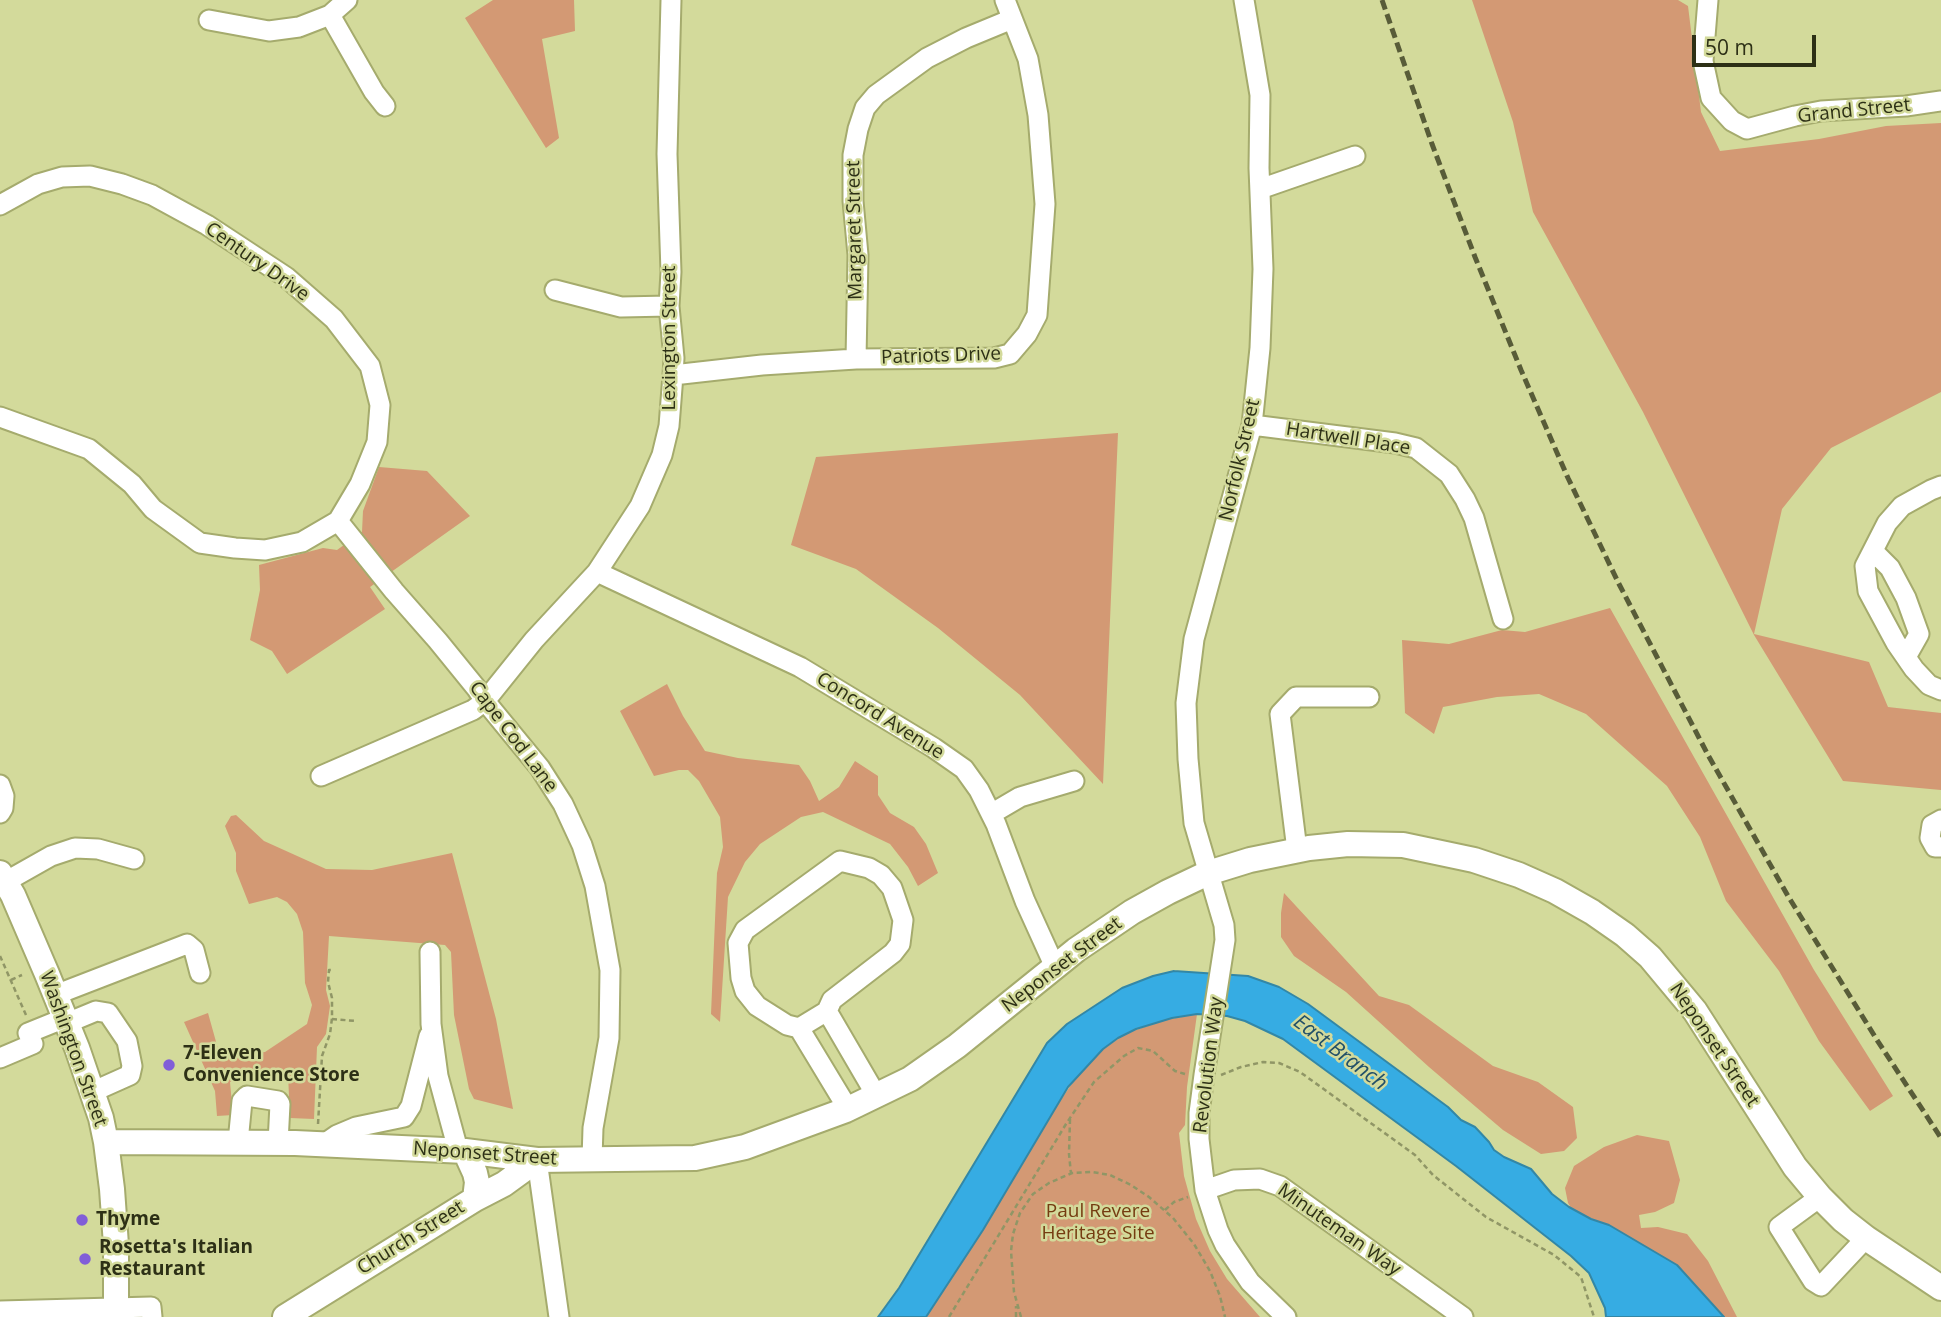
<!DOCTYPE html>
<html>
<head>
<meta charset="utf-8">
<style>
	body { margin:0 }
	#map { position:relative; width:1941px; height:1317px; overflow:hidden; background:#d3da9b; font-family:"Open Sans",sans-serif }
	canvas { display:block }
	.scale { position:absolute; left:1692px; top:35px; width:124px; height:32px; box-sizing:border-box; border:4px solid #2d3016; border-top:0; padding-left:9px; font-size:21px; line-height:24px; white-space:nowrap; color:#2d3016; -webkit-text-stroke:5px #d3da9b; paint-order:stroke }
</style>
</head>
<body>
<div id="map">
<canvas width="1941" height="1317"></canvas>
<div class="scale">50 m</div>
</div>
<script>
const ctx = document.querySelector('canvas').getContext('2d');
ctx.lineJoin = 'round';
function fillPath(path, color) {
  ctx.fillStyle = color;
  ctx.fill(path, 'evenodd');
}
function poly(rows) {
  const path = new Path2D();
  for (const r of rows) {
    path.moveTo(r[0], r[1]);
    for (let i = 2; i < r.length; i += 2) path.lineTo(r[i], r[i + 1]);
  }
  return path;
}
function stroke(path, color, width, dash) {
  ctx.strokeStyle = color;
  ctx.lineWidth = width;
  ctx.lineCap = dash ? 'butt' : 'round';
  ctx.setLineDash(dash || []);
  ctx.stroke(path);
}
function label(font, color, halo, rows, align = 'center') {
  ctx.font = font + ' "Open Sans",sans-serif';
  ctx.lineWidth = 5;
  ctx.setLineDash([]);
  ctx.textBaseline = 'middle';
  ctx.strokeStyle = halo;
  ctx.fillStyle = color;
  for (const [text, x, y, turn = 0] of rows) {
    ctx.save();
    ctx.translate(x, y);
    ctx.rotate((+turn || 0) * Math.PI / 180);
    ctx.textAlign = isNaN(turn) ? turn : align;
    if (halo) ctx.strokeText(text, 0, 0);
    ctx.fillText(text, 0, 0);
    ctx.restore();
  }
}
fillPath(poly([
	[493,0,574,0,575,31,542,39,559,138,546,148,465,18],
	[1472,0,1678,0,1688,6,1701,112,1720,151,1819,139,1886,126,1941,123,1941,392,1831,448,1782,509,1754,634,1869,662,1888,707,1941,713,1941,790,1843,781,1754,635,1643,412,1533,212,1513,122],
	[1118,433,1103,784,1020,695,938,628,856,569,791,545,816,457],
	[379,467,427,471,470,516,370,587,385,609,287,674,272,651,250,640,260,590,259,565,323,548,337,550,362,532,363,511],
	[1610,608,1814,970,1893,1096,1870,1111,1819,1041,1779,971,1726,901,1700,837,1667,786,1586,714,1539,694,1497,697,1443,707,1434,734,1405,713,1402,640,1449,644,1502,630,1525,632],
	[667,684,683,716,705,751,738,758,799,765,810,781,819,801,839,787,855,761,878,776,878,795,890,813,914,827,926,844,938,873,918,886,908,867,890,844,823,812,801,817,760,844,745,862,728,897,720,1022,711,1014,717,873,723,847,720,817,699,781,688,770,679,770,654,776,620,711],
	[236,815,264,841,326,869,372,870,452,853,496,1019,513,1109,474,1099,469,1089,454,1015,451,952,445,945,329,936,326,990,330,1006,326,1034,317,1047,314,1119,290,1118,288,1074,230,1082,233,1115,217,1116,215,1091,184,1022,208,1013,220,1056,265,1052,307,1024,312,1005,305,983,303,932,297,914,287,902,277,897,249,904,236,871,236,853,225,826,231,816],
	[1284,893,1379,996,1409,1005,1493,1066,1538,1082,1573,1107,1577,1138,1564,1151,1541,1154,1503,1130,1429,1067,1346,992,1294,956,1281,937,1281,913],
	[1197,1014,1187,1087,1185,1125,1179,1133,1184,1176,1196,1219,1210,1251,1227,1279,1260,1317,926,1317,983,1230,1058,1104,1077,1076,1103,1049,1127,1033,1165,1020],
	[1637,1135,1669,1141,1680,1180,1674,1203,1655,1212,1639,1215,1641,1228,1658,1227,1687,1234,1708,1261,1737,1317,1704,1317,1583,1228,1568,1203,1565,1188,1574,1166,1604,1147]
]), '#d39974');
const water = poly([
	[1174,971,1248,976,1279,987,1308,1004,1448,1107,1461,1120,1475,1127,1489,1142,1494,1150,1504,1157,1531,1169,1552,1194,1569,1207,1591,1219,1609,1225,1677,1265,1724,1317,1606,1317,1605,1308,1589,1273,1571,1256,1456,1166,1283,1039,1245,1021,1227,1016,1197,1014,1172,1018,1136,1029,1118,1038,1103,1049,1068,1087,983,1230,926,1317,878,1317,899,1288,1047,1043,1067,1024,1122,988,1153,976,1174,971]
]);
fillPath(water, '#36ace3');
stroke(water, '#3387a6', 2);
const minor = poly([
	[1244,0,1260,95,1259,168,1263,269,1260,348,1252,425,1194,639,1186,703,1188,759,1194,823,1224,925,1225,940,1204,1075,1199,1113,1199,1139,1205,1190,1218,1230,1225,1245,1250,1282,1286,1317],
	[1708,0,1703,61,1711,98,1732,121,1747,129,1795,116,1821,111,1906,106,1941,101],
	[330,15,374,92,385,106],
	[209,20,269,31,299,27,330,15,347,0],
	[1260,189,1355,156],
	[0,205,38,184,62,177,90,176,122,184,152,195,207,225,286,277,334,319,370,366,380,405,377,442,360,484,338,521,302,542,265,550,235,548,200,543,153,509,132,484,89,449,0,417],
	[555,290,621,307,669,306],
	[856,359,858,255,853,201,853,155,858,129,865,108,876,95,927,58,966,38,1012,19],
	[673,375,762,365,856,359,994,358,1010,354,1027,334,1037,315,1045,204,1038,115,1028,59,1005,0],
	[1252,425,1395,443,1416,448,1449,474,1465,499,1474,518,1503,619],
	[1941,486,1931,490,1902,506,1887,523,1865,566,1868,591,1896,643,1914,669,1929,685,1941,690],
	[338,521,394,591,438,641,477,689,485,701,540,768,563,804,582,845,595,886,610,970,609,1038,593,1128,592,1159],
	[1873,551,1890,568,1906,598,1919,634,1906,657],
	[597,572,800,667,934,748,964,769,979,790,996,824,1025,901,1055,967],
	[321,776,473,710,485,701,534,640,597,572,640,506,662,455,669,426,673,375,674,358,669,306,671,272,667,154,671,0],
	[0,785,4,796,3,808,0,813],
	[991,814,1020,797,1074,781],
	[1941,820,1932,825,1930,838,1935,847,1941,847],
	[1297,850,1280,714,1296,697,1369,697],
	[5,882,51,856,75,848,98,849,134,859],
	[430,952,431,1024,438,1076,458,1150],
	[55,995,187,944,194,950,200,973],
	[827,1011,876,1095],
	[67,1023,96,1011,108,1013,127,1041,132,1066,130,1075,92,1092],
	[799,1028,827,1011,832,1000,893,953,900,944,903,920,892,888,881,875,869,868,840,861,745,930,738,943,741,978,745,991,757,1006,787,1025,799,1028,848,1109],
	[0,1058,33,1044,28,1033,65,1018],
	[238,1142,242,1101,247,1096,278,1101,280,1104,278,1143],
	[324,1144,337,1135,356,1127,404,1117,411,1106,429,1036],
	[537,1160,559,1317],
	[1205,1190,1234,1180,1260,1179,1280,1186,1463,1317],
	[1820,1197,1779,1227,1813,1281,1821,1286,1866,1238],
	[0,1311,151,1307,152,1317]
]);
const major = poly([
	[0,873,13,895,47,974,77,1048,101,1118,106,1142,112,1189,116,1245,116,1317],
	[106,1142,295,1143,465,1151,537,1160,695,1158,745,1147,846,1110,910,1079,957,1046,1076,950,1132,912,1168,892,1208,873,1250,860,1309,848,1348,844,1403,845,1474,860,1519,875,1555,891,1592,912,1625,935,1650,957,1695,1011,1795,1167,1820,1197,1843,1220,1866,1238,1941,1288],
	[465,1151,475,1173,477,1182,475,1199],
	[285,1317,475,1199,504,1184,537,1160]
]);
stroke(minor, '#a5ab6d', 23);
stroke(major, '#a5ab6d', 28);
stroke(poly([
	[0,956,26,1015],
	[11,980,22,975],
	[332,1019,356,1021],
	[1221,1075,1241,1067,1263,1062,1279,1063,1300,1072,1415,1155,1433,1175,1486,1217,1554,1255,1581,1277,1594,1317],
	[1070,1119,1069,1154,1071,1174],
	[318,1124,322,1056,330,1034,332,1018,332,998,328,982,329,970,333,970],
	[1165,1210,1174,1202,1188,1197],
	[949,1317,1066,1124,1094,1082,1124,1056,1138,1048,1153,1051,1175,1071,1185,1074],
	[1016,1317,1016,1306],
	[1021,1317,1014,1292,1011,1251,1013,1234,1020,1213,1033,1194,1049,1183,1072,1173,1092,1172,1110,1175,1131,1185,1149,1197,1173,1218,1194,1244,1210,1271,1220,1296,1225,1317]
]), '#909666', 2.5, [5, 3.5]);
stroke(minor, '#fff', 19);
stroke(major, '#fff', 24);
stroke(poly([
	[1382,0,1432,144,1475,257,1521,370,1568,478,1619,584,1708,755,1788,896,1877,1040,1941,1138]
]), '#585c38', 5, [10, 5]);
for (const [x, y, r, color] of [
	[169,1065,7,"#815ed8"],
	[82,1220,7,"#815ed8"],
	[85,1259,7,"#815ed8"]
]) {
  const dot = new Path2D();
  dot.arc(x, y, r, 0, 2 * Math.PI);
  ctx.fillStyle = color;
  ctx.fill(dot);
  stroke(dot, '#d3da9b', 2.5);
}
label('19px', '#2d3016', '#d3da9b', [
	["Grand Street",1854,111,-6],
	["Margaret Street",855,230,-91],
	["Century Drive",257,262,35],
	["Lexington Street",670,338,-90],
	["Patriots Drive",941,356,-2],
	["Hartwell Place",1348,439,9],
	["Norfolk Street",1240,460,-77],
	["Concord Avenue",880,716,32],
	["Cape Cod Lane",513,737,53],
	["Neponset Street",1062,965,-37],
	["Neponset Street",1714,1045,56],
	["Washington Street",73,1049,70],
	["Revolution Way",1209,1065,-83],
	["Neponset Street",485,1154,4],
	["Minuteman Way",1339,1230,35],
	["Church Street",411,1238,-32]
]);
label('bold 19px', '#2d3016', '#d3da9b', [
	["7-Eleven",183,1054],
	["Convenience Store",183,1076],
	["Thyme",96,1220],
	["Rosetta's Italian",99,1248],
	["Restaurant",99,1270]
], 'left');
label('19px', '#753c11', '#d3da9b', [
	["Paul Revere",1098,1212],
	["Heritage Site",1098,1234]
]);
label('italic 21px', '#225068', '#d3da9b', [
	["East Branch",1340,1053,37]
]);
</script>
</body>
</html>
